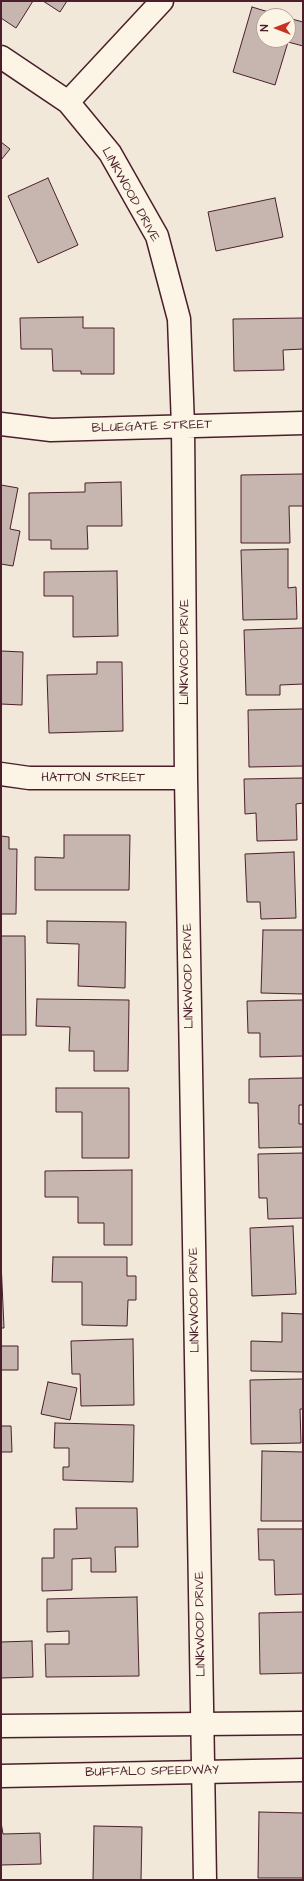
<!DOCTYPE html>
<html>
<head>
<meta charset="utf-8">
<style>
	body { margin:0 }
	#map { position:relative; width:304px; height:1881px; overflow:hidden; background:#f1e8da; font-family:"Architects Daughter",sans-serif }
	canvas { display:block }
	.frame { position:absolute; inset:0; border:2px solid #4a1f2b; pointer-events:none }
	.north { position:absolute; left:256px; top:8px; width:40px; height:40px; box-sizing:border-box; background:#fcf5e5; border:1px solid #b59f9b; border-radius:50%; rotate:270deg; font-size:11px; font-weight:700; line-height:16px; text-align:center; color:#4a1f2b }
	.north::after { content:''; display:block; margin:auto; width:14px; height:18px; background:#c8321e; clip-path:polygon(50% 0,100% 100%,50% 72%,0 100%) }
</style>
</head>
<body>
<div id="map">
<canvas width="304" height="1881"></canvas>
<div class="frame"></div>
<div class="north">N</div>
</div>
<script>
const ctx = document.querySelector('canvas').getContext('2d');
ctx.lineJoin = 'round';
function fillPath(path, color) {
  ctx.fillStyle = color;
  ctx.fill(path, 'evenodd');
}
function poly(rows) {
  const path = new Path2D();
  for (const r of rows) {
    path.moveTo(r[0], r[1]);
    for (let i = 2; i < r.length; i += 2) path.lineTo(r[i], r[i + 1]);
  }
  return path;
}
function stroke(path, color, width, dash) {
  ctx.strokeStyle = color;
  ctx.lineWidth = width;
  ctx.lineCap = dash ? 'butt' : 'round';
  ctx.setLineDash(dash || []);
  ctx.stroke(path);
}
function label(font, color, halo, rows, align = 'center') {
  ctx.font = font + ' "Architects Daughter",sans-serif';
  ctx.lineWidth = 3.5;
  ctx.setLineDash([]);
  ctx.textBaseline = 'middle';
  ctx.strokeStyle = halo;
  ctx.fillStyle = color;
  for (const [text, x, y, turn = 0] of rows) {
    ctx.save();
    ctx.translate(x, y);
    ctx.rotate((+turn || 0) * Math.PI / 180);
    ctx.textAlign = isNaN(turn) ? turn : align;
    if (halo) ctx.strokeText(text, 0, 0);
    ctx.fillText(text, 0, 0);
    ctx.restore();
  }
}
const building = poly([
	[1,1,33,1,16,28,1,18,1,1],
	[43,1,67,1,60,12,43,1],
	[252,7,282,16,264,16,264,40,288,40,288,18,303,22,303,46,288,42,275,85,233,72,252,7],
	[1,142,10,149,1,160,1,142],
	[48,178,78,245,38,263,8,196,48,178],
	[275,198,283,237,216,251,208,212,275,198],
	[83,317,83,328,114,328,114,374,81,374,81,371,53,371,52,349,21,349,20,318,83,317],
	[303,318,303,349,283,350,284,370,234,371,233,319,303,318],
	[303,474,303,506,289,506,290,543,241,543,241,475,303,474],
	[121,482,122,526,87,526,88,549,51,549,51,540,29,540,29,493,85,492,85,483,121,482],
	[1,485,18,488,10,529,20,531,13,566,1,564,1,485],
	[288,549,288,588,296,587,297,619,243,620,241,550,288,549],
	[117,571,118,636,73,637,73,596,44,596,44,572,117,571],
	[303,628,303,684,280,685,280,695,246,695,244,630,303,628],
	[1,651,23,652,22,705,1,704,1,651],
	[97,662,122,662,123,731,49,733,47,675,97,674,97,662],
	[303,709,303,766,249,767,248,710,303,709],
	[303,778,303,803,296,804,297,840,257,841,256,813,245,814,244,779,303,778],
	[64,835,130,835,129,890,35,890,35,857,64,858,64,835],
	[1,836,9,837,9,849,17,849,16,914,1,914,1,836],
	[294,852,296,918,261,919,260,902,247,902,245,854,294,852],
	[47,921,126,922,125,988,78,986,79,944,47,943,47,921],
	[263,930,303,930,303,994,261,993,263,930],
	[1,936,25,936,26,1035,1,1035,1,936],
	[37,999,129,1000,128,1071,94,1071,94,1051,69,1051,70,1027,36,1026,37,999],
	[303,1000,303,1056,260,1057,260,1033,248,1033,247,1001,303,1000],
	[303,1078,303,1105,299,1105,299,1124,303,1124,303,1147,259,1148,258,1103,249,1103,249,1079,303,1078],
	[56,1088,129,1088,129,1158,82,1158,82,1112,56,1112,56,1088],
	[303,1153,303,1218,268,1219,267,1198,259,1198,258,1154,303,1153],
	[132,1170,132,1245,104,1245,104,1223,78,1223,78,1197,45,1197,45,1171,132,1170],
	[293,1226,296,1294,252,1296,250,1228,293,1226],
	[53,1257,127,1257,127,1276,136,1276,136,1300,128,1300,127,1326,82,1325,82,1282,52,1282,53,1257],
	[1,1261,4,1328,1,1328,1,1261],
	[282,1313,303,1314,303,1372,251,1371,251,1341,282,1342,282,1313],
	[133,1339,134,1405,81,1406,80,1374,72,1374,71,1341,133,1339],
	[1,1346,18,1346,18,1370,1,1370,1,1346],
	[303,1379,303,1409,300,1409,301,1443,251,1444,250,1380,303,1379],
	[48,1382,77,1388,70,1420,41,1414,48,1382],
	[55,1423,134,1425,133,1482,63,1480,63,1467,69,1467,69,1448,54,1448,55,1423],
	[1,1426,11,1426,12,1452,1,1452,1,1426],
	[262,1451,303,1452,303,1521,261,1521,262,1451],
	[76,1508,137,1508,138,1547,115,1547,116,1572,91,1572,91,1558,72,1559,72,1590,42,1591,42,1558,54,1558,54,1529,77,1529,76,1508],
	[258,1529,303,1529,303,1594,275,1595,274,1560,259,1560,258,1529],
	[137,1597,139,1676,46,1677,45,1644,69,1644,69,1631,47,1632,47,1599,137,1597],
	[303,1612,303,1673,260,1674,259,1613,303,1612],
	[32,1641,33,1677,1,1678,1,1642,32,1641],
	[259,1812,303,1813,303,1878,258,1878,259,1812],
	[1,1822,3,1834,40,1833,41,1864,1,1865,1,1822],
	[94,1826,142,1827,141,1880,93,1880,94,1826]
]);
fillPath(building, '#c7b6af');
stroke(building, '#4a1f2b', 1);
const minor = poly([
	[1,57,68,102,110,153,157,236,179,319,183,426,186,778,205,1880],
	[68,102,162,1],
	[1,424,51,430,303,423],
	[1,774,29,778,186,778]
]);
const secondary = poly([
	[1,1726,303,1723],
	[1,1776,303,1770]
]);
stroke(minor, '#4a1f2b', 25);
stroke(secondary, '#4a1f2b', 25);
stroke(minor, '#fcf5e5', 22);
stroke(secondary, '#fcf5e5', 22);
label('13px', '#4a1f2b', '#fcf5e5', [
	["LINKWOOD DRIVE",130,195,61],
	["BLUEGATE STREET",152,427,-2],
	["LINKWOOD DRIVE",185,652,-90],
	["HATTON STREET",93,778],
	["LINKWOOD DRIVE",189,976,-91],
	["LINKWOOD DRIVE",195,1300,-91],
	["LINKWOOD DRIVE",201,1624,-91],
	["BUFFALO SPEEDWAY",152,1772,-1]
]);
</script>
</body>
</html>
